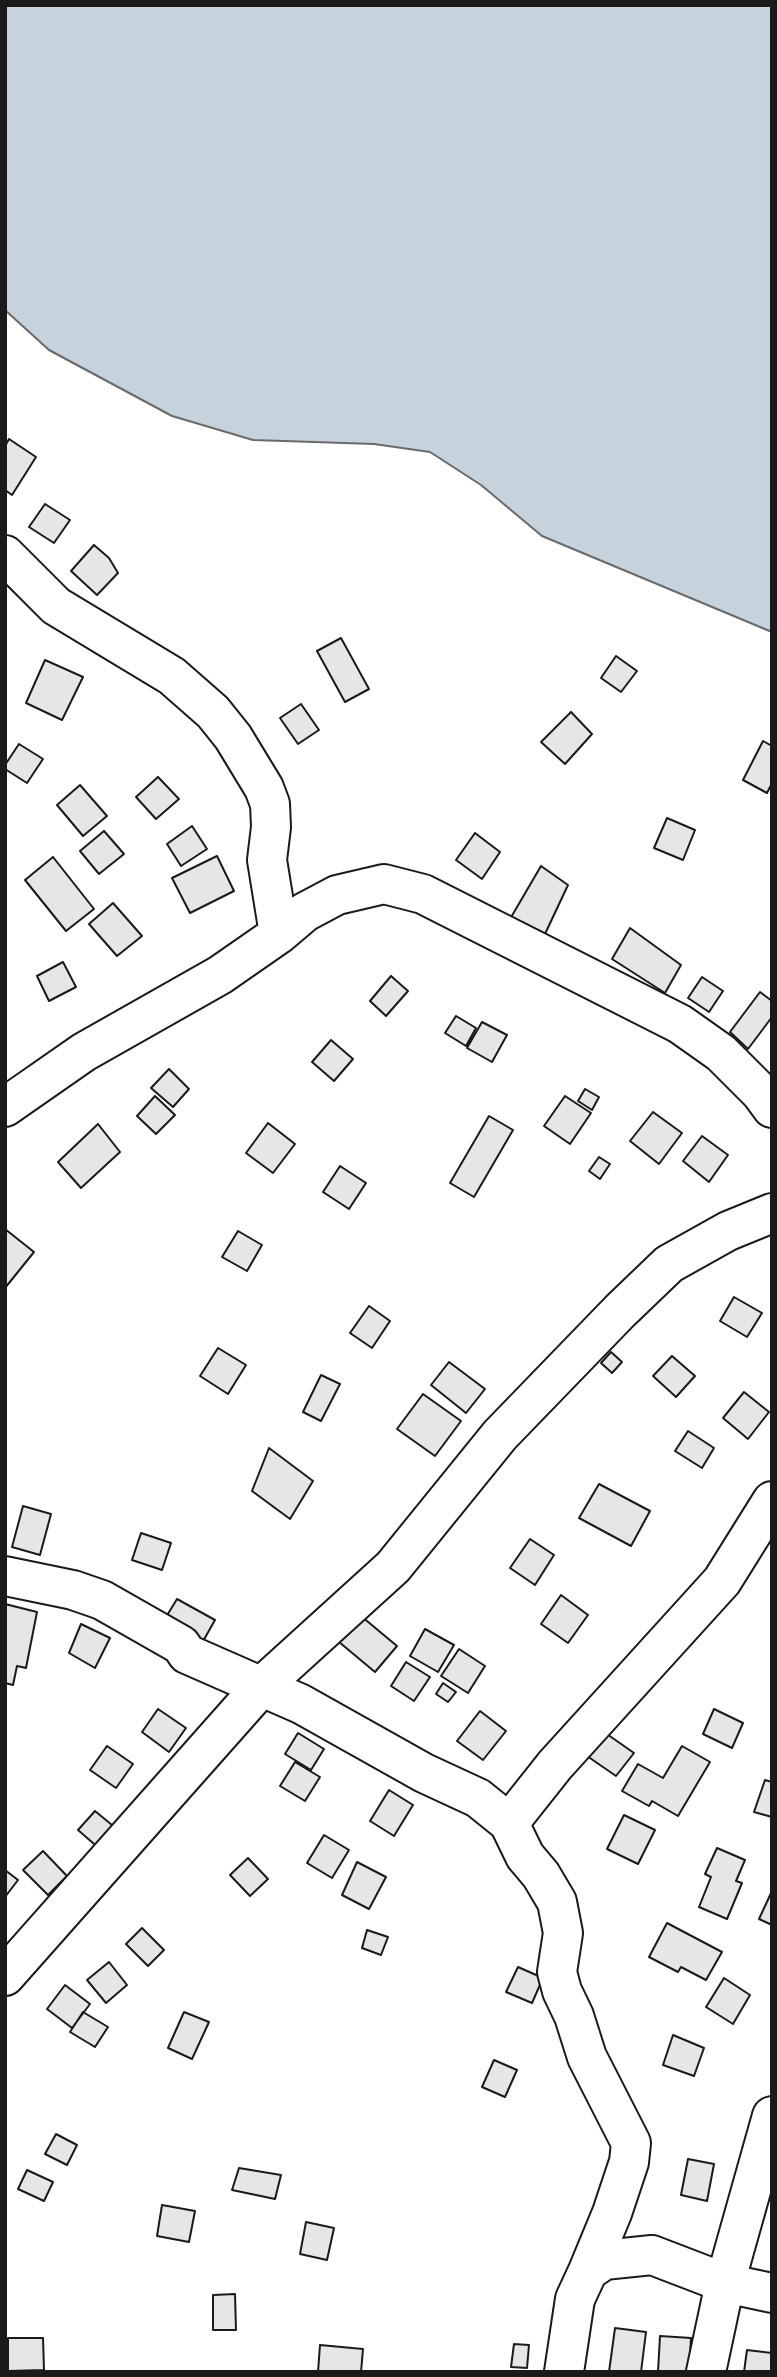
<!DOCTYPE html>
<html>
<head>
<meta charset="utf-8">
<style>
	body { margin:0 }
	#map { position:relative; width:777px; height:2377px; overflow:hidden; background:#fff; font-family:Commissioner,sans-serif }
	canvas { display:block }
	.frame { position:absolute; inset:0; border:7px solid #1a1a1a; pointer-events:none }
</style>
</head>
<body>
<div id="map">
<canvas width="777" height="2377"></canvas>
<div class="frame"></div>
</div>
<script>
const ctx = document.querySelector('canvas').getContext('2d');
ctx.lineJoin = 'round';
function fillPath(path, color) {
  ctx.fillStyle = color;
  ctx.fill(path, 'evenodd');
}
function poly(rows) {
  const path = new Path2D();
  for (const r of rows) {
    path.moveTo(r[0], r[1]);
    for (let i = 2; i < r.length; i += 2) path.lineTo(r[i], r[i + 1]);
  }
  return path;
}
function stroke(path, color, width, dash) {
  ctx.strokeStyle = color;
  ctx.lineWidth = width;
  ctx.lineCap = dash ? 'butt' : 'round';
  ctx.setLineDash(dash || []);
  ctx.stroke(path);
}
const water = poly([
	[5,5,772,5,772,632,542,536,481,485,430,452,374,444,253,440,172,416,49,350,5,310,5,5]
]);
fillPath(water, '#c6d2dc');
stroke(water, '#6a6a6a', 2);
const building = poly([
	[9,439,36,457,12,495,5,490,5,446,9,439],
	[45,504,70,520,54,543,29,527,45,504],
	[94,545,109,558,118,573,97,595,71,571,94,545],
	[341,638,369,689,345,702,317,651,341,638],
	[616,656,637,671,621,692,601,678,616,656],
	[45,660,83,677,62,720,26,703,45,660],
	[301,704,319,730,298,744,280,718,301,704],
	[571,712,592,734,565,764,541,742,571,712],
	[763,741,772,746,772,783,767,793,743,780,763,741],
	[19,744,43,759,27,783,5,769,5,765,19,744],
	[158,777,179,799,156,819,136,797,158,777],
	[80,785,107,816,83,836,57,805,80,785],
	[667,818,695,830,683,860,654,848,667,818],
	[192,826,207,849,181,866,167,844,192,826],
	[104,831,124,854,99,874,80,851,104,831],
	[475,833,500,852,482,879,456,860,475,833],
	[217,856,234,891,190,913,172,878,217,856],
	[53,857,94,909,66,931,25,880,53,857],
	[541,866,568,885,545,934,510,919,541,866],
	[113,903,142,936,117,956,89,924,113,903],
	[630,928,681,965,665,993,612,959,630,928],
	[63,962,76,987,49,1001,37,976,63,962],
	[391,976,408,991,386,1016,370,1001,391,976],
	[702,977,723,991,709,1012,688,998,702,977],
	[760,992,772,1001,772,1017,748,1049,730,1032,760,992],
	[456,1016,476,1028,466,1046,445,1033,456,1016],
	[482,1022,507,1035,492,1062,467,1048,482,1022],
	[331,1040,353,1059,334,1081,312,1062,331,1040],
	[169,1069,189,1089,173,1107,151,1088,169,1069],
	[585,1089,599,1097,592,1110,578,1101,585,1089],
	[155,1096,175,1115,156,1134,137,1116,155,1096],
	[565,1096,591,1113,570,1144,544,1126,565,1096],
	[653,1112,682,1133,659,1164,630,1141,653,1112],
	[489,1116,513,1130,474,1197,450,1183,489,1116],
	[268,1123,295,1144,273,1173,246,1153,268,1123],
	[98,1124,120,1152,81,1188,58,1162,98,1124],
	[702,1136,728,1155,709,1182,683,1161,702,1136],
	[599,1157,610,1164,600,1179,589,1171,599,1157],
	[340,1166,366,1183,349,1209,323,1192,340,1166],
	[5,1229,34,1252,5,1288,5,1229],
	[238,1231,262,1245,247,1271,222,1257,238,1231],
	[734,1297,762,1313,747,1337,720,1321,734,1297],
	[369,1306,390,1321,372,1348,350,1333,369,1306],
	[218,1348,246,1365,228,1394,200,1376,218,1348],
	[611,1352,622,1362,612,1373,601,1363,611,1352],
	[672,1356,695,1376,676,1397,653,1376,672,1356],
	[449,1362,485,1389,466,1413,431,1385,449,1362],
	[321,1375,340,1384,321,1421,303,1412,321,1375],
	[744,1392,769,1412,748,1439,723,1418,744,1392],
	[423,1394,461,1421,435,1456,397,1429,423,1394],
	[688,1431,714,1448,702,1468,675,1451,688,1431],
	[269,1448,313,1481,290,1519,252,1491,269,1448],
	[599,1484,650,1511,631,1546,579,1518,599,1484],
	[23,1506,51,1514,40,1555,12,1547,23,1506],
	[141,1533,171,1543,162,1570,132,1560,141,1533],
	[530,1539,554,1555,535,1585,510,1568,530,1539],
	[561,1595,588,1615,568,1643,541,1624,561,1595],
	[177,1599,215,1620,202,1643,163,1622,177,1599],
	[5,1604,37,1612,26,1668,17,1666,13,1685,5,1683,5,1604],
	[361,1616,397,1646,375,1672,339,1642,361,1616],
	[81,1624,110,1638,95,1668,69,1653,81,1624],
	[425,1629,454,1645,438,1672,410,1656,425,1629],
	[459,1649,485,1666,468,1693,441,1676,459,1649],
	[406,1662,430,1677,414,1701,391,1686,406,1662],
	[443,1683,456,1692,448,1702,436,1694,443,1683],
	[158,1709,186,1728,169,1752,142,1732,158,1709],
	[714,1709,743,1723,732,1748,703,1734,714,1709],
	[480,1711,506,1731,483,1760,457,1741,480,1711],
	[604,1732,634,1753,616,1776,587,1756,604,1732],
	[298,1733,324,1749,311,1770,285,1754,298,1733],
	[107,1746,133,1764,116,1788,90,1770,107,1746],
	[682,1746,710,1762,678,1816,652,1801,649,1806,622,1791,638,1764,663,1778,682,1746],
	[295,1762,320,1777,305,1801,280,1786,295,1762],
	[765,1780,772,1782,772,1817,754,1812,765,1780],
	[389,1790,413,1805,394,1836,370,1821,389,1790],
	[95,1811,118,1830,101,1850,78,1830,95,1811],
	[624,1815,655,1830,638,1864,607,1849,624,1815],
	[324,1835,349,1850,332,1878,307,1863,324,1835],
	[717,1848,745,1860,736,1881,742,1883,727,1919,699,1907,711,1877,705,1874,717,1848],
	[43,1851,67,1876,48,1895,23,1870,43,1851],
	[248,1858,268,1879,250,1896,230,1875,248,1858],
	[357,1862,386,1877,369,1909,342,1895,357,1862],
	[5,1870,18,1880,5,1897,5,1870],
	[772,1891,772,1925,759,1919,772,1891],
	[667,1923,722,1952,706,1980,681,1967,678,1972,649,1957,667,1923],
	[142,1928,164,1950,148,1966,126,1944,142,1928],
	[367,1930,388,1937,381,1955,362,1948,367,1930],
	[109,1962,127,1985,106,2003,87,1980,109,1962],
	[518,1967,543,1978,532,2003,506,1992,518,1967],
	[724,1978,750,1995,733,2024,706,2007,724,1978],
	[65,1985,90,2004,72,2028,47,2009,65,1985],
	[83,2012,108,2027,95,2047,70,2032,83,2012],
	[184,2012,209,2022,192,2059,168,2048,184,2012],
	[673,2035,704,2048,694,2076,663,2065,673,2035],
	[494,2060,517,2070,505,2097,482,2087,494,2060],
	[56,2134,77,2145,67,2165,45,2154,56,2134],
	[688,2159,714,2164,707,2201,681,2195,688,2159],
	[239,2168,281,2175,275,2199,232,2190,239,2168],
	[27,2170,53,2182,44,2201,18,2189,27,2170],
	[162,2205,195,2211,189,2242,157,2236,162,2205],
	[306,2222,334,2228,327,2260,300,2254,306,2222],
	[235,2294,236,2330,213,2330,213,2295,235,2294],
	[615,2328,646,2332,641,2372,609,2372,615,2328],
	[660,2336,691,2338,689,2372,658,2372,660,2336],
	[8,2338,43,2338,44,2370,8,2371,8,2338],
	[514,2344,529,2345,527,2368,511,2367,514,2344],
	[320,2345,363,2349,361,2372,318,2372,320,2345],
	[747,2350,772,2353,772,2372,744,2372,747,2350]
]);
fillPath(building, '#e6e6e6');
stroke(building, '#1a1a1a', 2);
const street = poly([
	[5,555,56,606,172,676,213,712,233,737,264,788,270,804,271,827,267,860,279,934],
	[5,1107,84,1052,220,975,279,934,305,912,337,895,384,884,423,894,680,1024,721,1053,761,1093,772,1108],
	[5,1576,73,1590,102,1600,181,1645,187,1654,301,1704,424,1773,478,1798,509,1823,555,1765,722,1581,772,1501],
	[509,1823,525,1856,541,1875,557,1902,563,1933,557,1972,562,1991,574,2016,587,2057,631,2143,629,2162,612,2213,588,2271],
	[5,1976,262,1686,393,1567,500,1435,620,1311,669,1264,728,1231,772,1213],
	[564,2372,575,2299,588,2271,604,2260,652,2255,725,2283,772,2293],
	[706,2372,725,2283,772,2116]
]);
stroke(street, '#1a1a1a', 42);
stroke(street, '#fff', 38);
</script>
</body>
</html>
